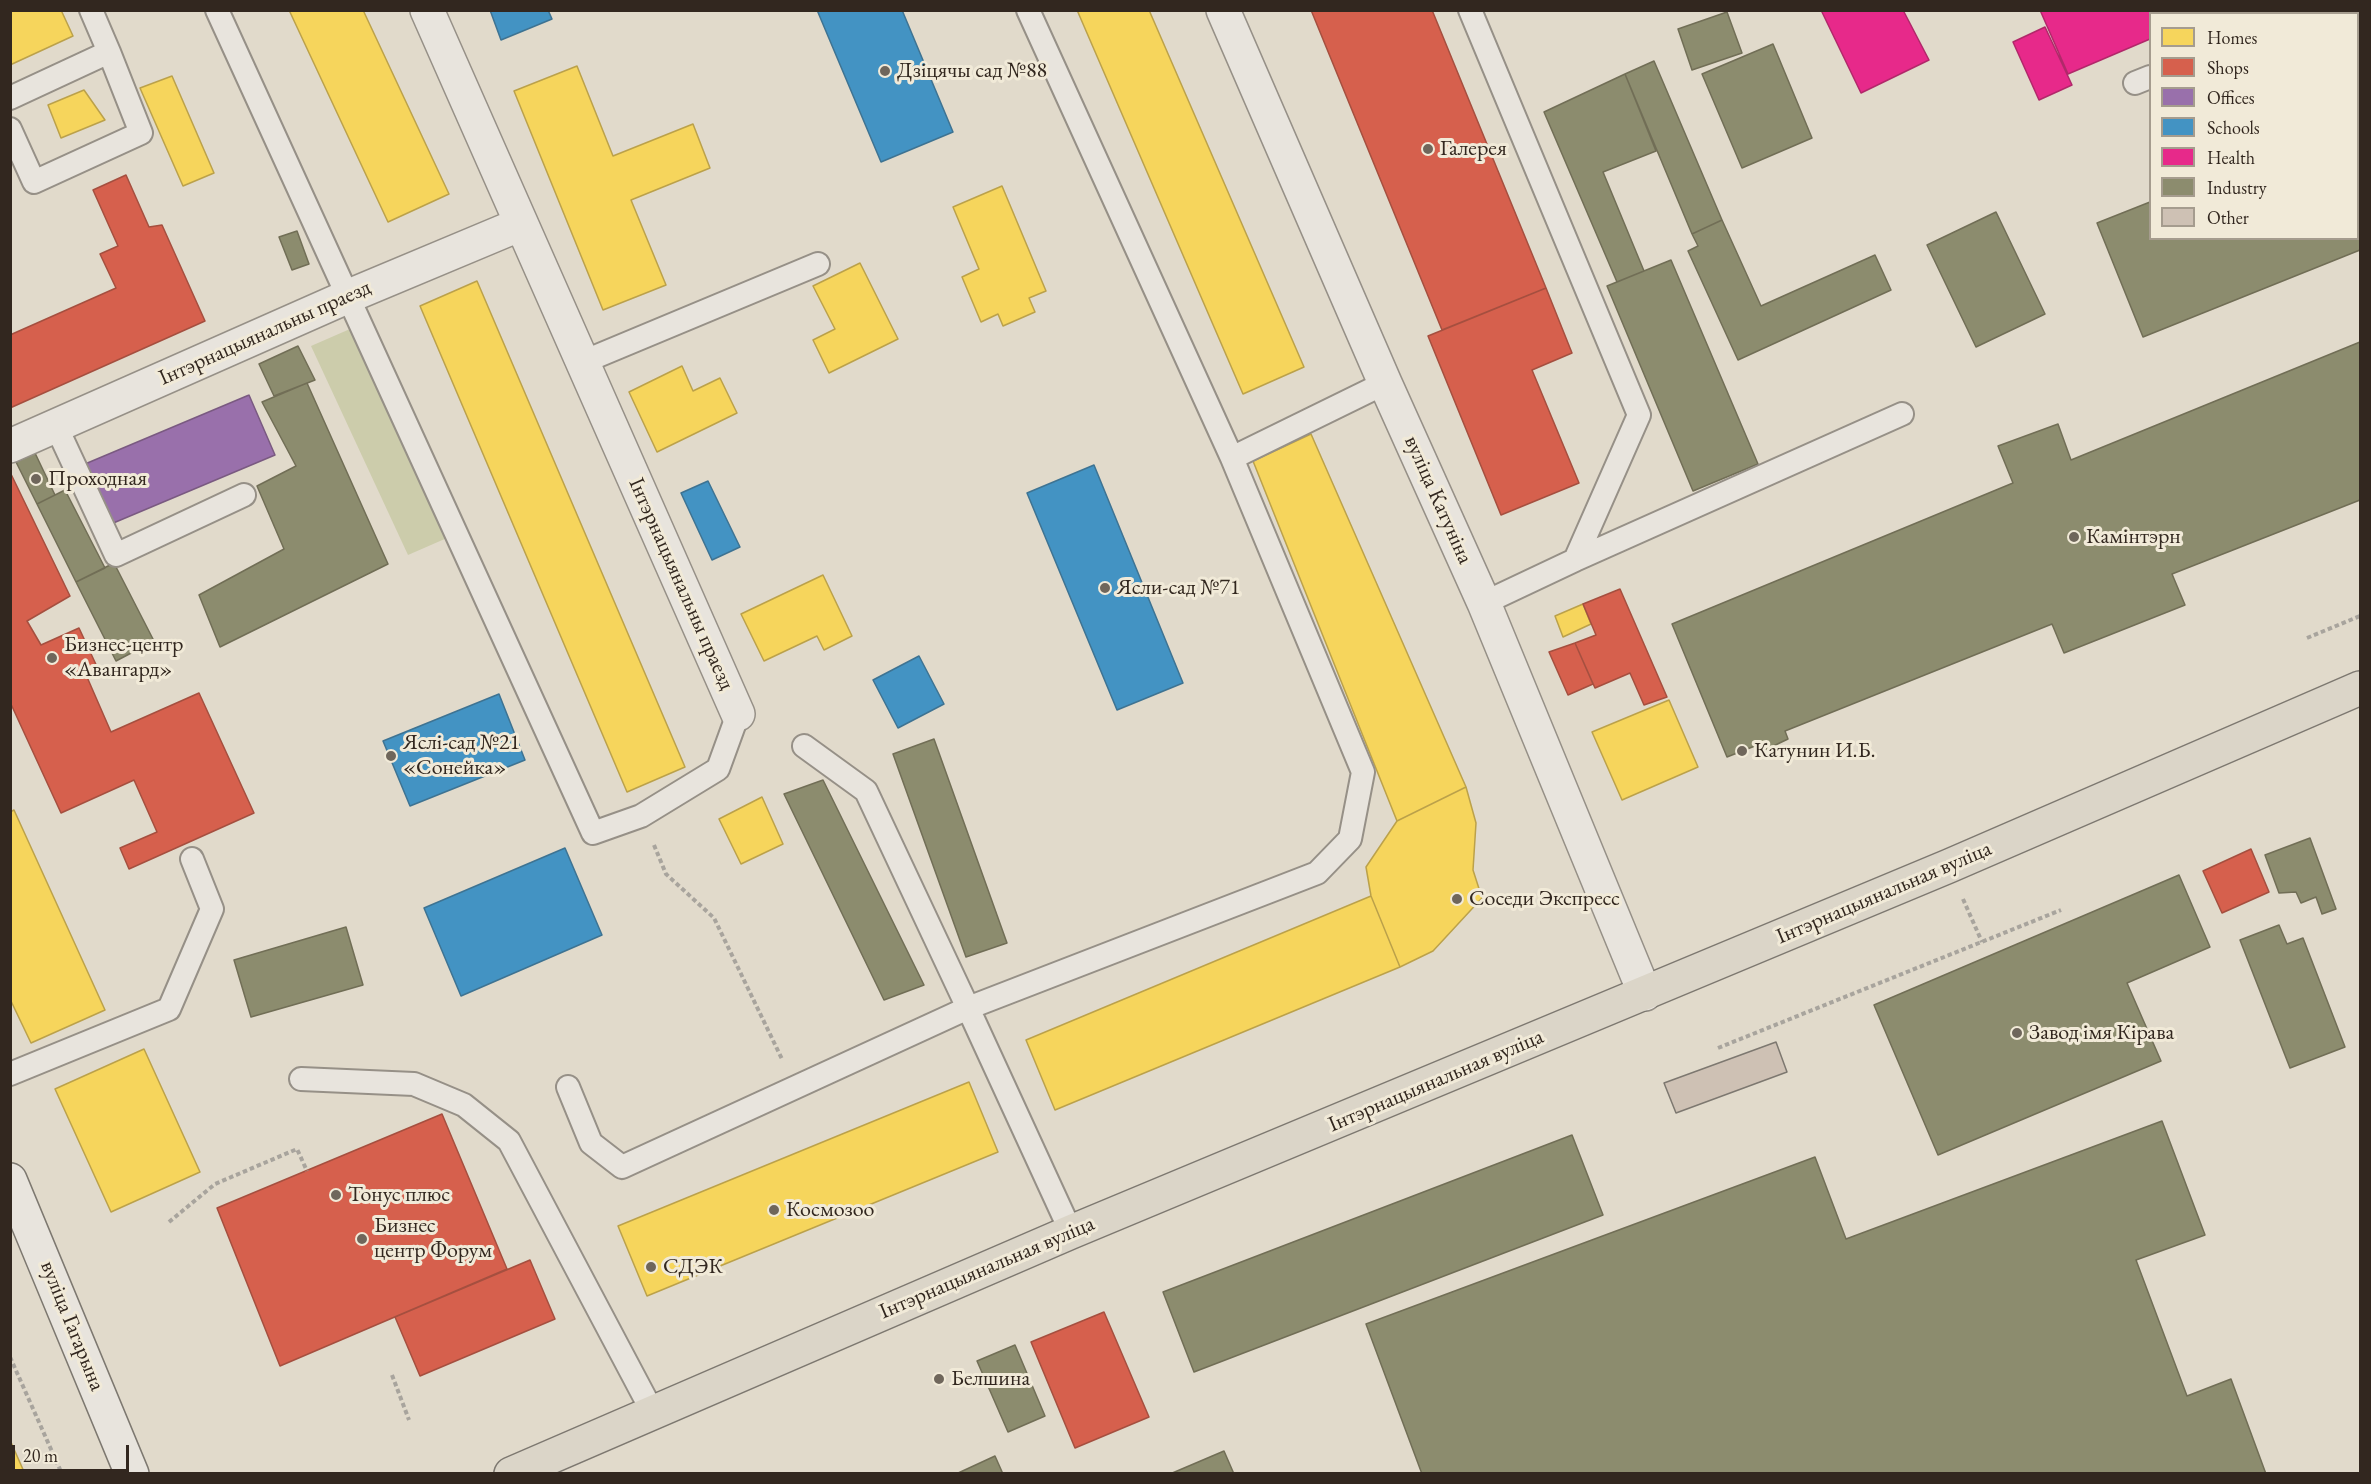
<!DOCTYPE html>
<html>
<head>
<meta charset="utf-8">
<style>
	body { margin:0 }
	#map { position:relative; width:2371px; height:1484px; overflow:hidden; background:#e1dacb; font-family:"EB Garamond",serif }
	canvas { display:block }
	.frame { position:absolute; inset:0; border:12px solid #32271f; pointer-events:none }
	.legend { position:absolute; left:2149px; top:12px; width:210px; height:228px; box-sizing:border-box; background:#f1ead8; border:2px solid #a59c8e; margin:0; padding:8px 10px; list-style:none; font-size:18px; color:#32271f }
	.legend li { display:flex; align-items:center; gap:12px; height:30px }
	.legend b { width:30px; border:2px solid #a59c8e }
	.scale { position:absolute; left:12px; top:1445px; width:117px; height:27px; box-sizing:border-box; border:3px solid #32271f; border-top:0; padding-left:8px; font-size:18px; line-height:21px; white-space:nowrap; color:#32271f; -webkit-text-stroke:4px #f1ead8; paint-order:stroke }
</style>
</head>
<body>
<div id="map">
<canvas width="2371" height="1484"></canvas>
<div class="frame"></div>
<ul class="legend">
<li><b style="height:16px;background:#f6d55c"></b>Homes</li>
<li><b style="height:16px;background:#d6604d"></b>Shops</li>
<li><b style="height:16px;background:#9970ab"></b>Offices</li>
<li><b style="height:16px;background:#4393c3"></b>Schools</li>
<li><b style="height:16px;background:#e7298a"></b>Health</li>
<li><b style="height:16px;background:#8c8c6e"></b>Industry</li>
<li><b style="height:16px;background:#cec1b4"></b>Other</li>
</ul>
<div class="scale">20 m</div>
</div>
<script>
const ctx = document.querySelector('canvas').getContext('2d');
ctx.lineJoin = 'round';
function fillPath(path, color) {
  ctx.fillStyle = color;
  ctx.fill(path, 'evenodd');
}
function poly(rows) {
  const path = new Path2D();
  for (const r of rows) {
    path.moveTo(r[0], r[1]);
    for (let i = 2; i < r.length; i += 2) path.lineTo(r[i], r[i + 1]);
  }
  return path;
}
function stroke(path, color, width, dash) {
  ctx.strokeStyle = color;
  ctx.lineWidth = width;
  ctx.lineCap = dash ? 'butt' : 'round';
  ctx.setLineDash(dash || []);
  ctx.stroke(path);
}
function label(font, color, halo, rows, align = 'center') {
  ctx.font = font + ' "EB Garamond",serif';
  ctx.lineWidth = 6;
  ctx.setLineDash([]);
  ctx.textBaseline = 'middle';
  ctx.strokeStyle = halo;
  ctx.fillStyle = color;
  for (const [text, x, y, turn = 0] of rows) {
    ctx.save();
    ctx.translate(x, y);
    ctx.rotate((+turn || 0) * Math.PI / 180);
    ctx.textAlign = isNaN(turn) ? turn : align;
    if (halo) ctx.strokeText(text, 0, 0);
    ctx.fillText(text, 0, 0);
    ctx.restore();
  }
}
fillPath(poly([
	[350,329,447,538,408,555,311,346]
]), '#ccccab');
const homes = poly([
	[10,10,61,10,73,36,10,65,10,10],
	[289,10,363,10,449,194,388,222,289,10],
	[1077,10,1149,10,1304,367,1243,394,1077,10],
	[577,66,613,156,693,124,710,168,631,200,666,285,603,310,514,91,577,66],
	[172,76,214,173,183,186,140,88,172,76],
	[84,90,105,120,61,138,48,105,84,90],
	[1002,186,1046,291,1029,298,1035,312,1003,326,998,314,981,322,962,277,979,269,953,207,1002,186],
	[860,263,898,339,829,373,813,340,835,329,813,286,860,263],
	[477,281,685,767,627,792,420,306,477,281],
	[682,366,693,391,720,378,737,413,657,452,629,392,682,366],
	[1311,434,1466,787,1397,821,1253,461,1311,434],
	[823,575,852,636,824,650,817,636,764,661,741,614,823,575],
	[1583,604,1591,624,1563,637,1555,616,1583,604],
	[1669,700,1698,767,1622,800,1592,732,1669,700],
	[1466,787,1476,823,1473,870,1482,898,1433,951,1400,967,1371,896,1366,867,1397,821,1466,787],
	[762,797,783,844,741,864,719,819,762,797],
	[14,810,105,1010,31,1043,10,999,10,812,14,810],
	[1371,896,1400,967,1055,1110,1026,1040,1371,896],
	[144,1049,200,1172,111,1212,55,1089,144,1049],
	[969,1082,998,1152,647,1296,618,1226,969,1082],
	[10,1440,25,1474,10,1474,10,1440]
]);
fillPath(homes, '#f6d55c');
stroke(homes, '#bba14a', 1.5);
const shops = poly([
	[1311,10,1432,10,1546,288,1442,330,1311,10],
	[126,175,149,227,162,225,205,321,10,408,10,335,116,288,100,254,118,246,93,190,126,175],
	[1546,288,1572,353,1532,370,1579,483,1501,515,1428,336,1546,288],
	[10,472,70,596,27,621,41,645,79,628,99,671,87,677,111,732,199,693,254,813,129,869,120,848,157,832,134,780,61,813,10,702,10,472],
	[1620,589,1667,697,1644,705,1630,673,1595,688,1575,643,1596,635,1583,604,1620,589],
	[1575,643,1593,684,1568,695,1549,652,1575,643],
	[2251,849,2269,892,2222,913,2203,871,2251,849],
	[442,1114,507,1269,280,1366,217,1208,442,1114],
	[530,1260,555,1319,420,1376,395,1317,530,1260],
	[1104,1312,1149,1417,1075,1448,1031,1342,1104,1312]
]);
fillPath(shops, '#d6604d');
stroke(shops, '#a54f3f', 1.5);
const offices = poly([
	[249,395,275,455,111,524,85,464,249,395]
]);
fillPath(offices, '#9970ab');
stroke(offices, '#7a5a81', 1.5);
const schools = poly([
	[490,10,548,10,552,19,501,40,490,10],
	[817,10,902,10,953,132,881,162,817,10],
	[1094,465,1183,683,1117,710,1027,493,1094,465],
	[708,481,740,547,712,560,681,493,708,481],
	[919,656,944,704,898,728,873,680,919,656],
	[499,694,525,760,410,806,383,741,499,694],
	[565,848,602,935,461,996,424,908,565,848]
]);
fillPath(schools, '#4393c3');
stroke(schools, '#3e7392', 1.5);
const health = poly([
	[1821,10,1903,10,1929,60,1861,93,1821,10],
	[2040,10,2167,10,2169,14,2150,14,2150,39,2068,74,2040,10],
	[2206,10,2291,10,2292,14,2207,14,2206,10],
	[2045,27,2072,85,2039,100,2013,42,2045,27]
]);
fillPath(health, '#e7298a');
stroke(health, '#b1286a', 1.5);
const industry = poly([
	[1727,12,1742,53,1692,70,1678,29,1727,12],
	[1773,44,1812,138,1742,168,1702,74,1773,44],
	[1654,61,1722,220,1692,234,1625,74,1654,61],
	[1625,74,1656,151,1603,172,1644,271,1617,282,1544,112,1625,74],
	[2360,118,2360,250,2143,337,2097,223,2150,202,2150,238,2358,238,2358,119,2360,118],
	[1996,212,2045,314,1976,347,1927,245,1996,212],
	[1722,220,1761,306,1875,255,1891,290,1738,360,1688,251,1698,246,1692,234,1722,220],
	[297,231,309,264,292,270,279,237,297,231],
	[1671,260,1758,464,1693,491,1607,286,1671,260],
	[2360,342,2360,500,2172,574,2185,605,2064,653,2052,624,1785,731,1788,739,1765,750,1760,744,1727,757,1672,624,2013,483,1998,446,2058,424,2071,460,2360,342],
	[298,346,315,380,274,396,259,364,298,346],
	[307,383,388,564,220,647,199,595,284,549,257,486,296,466,262,402,307,383],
	[35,453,55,495,37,504,16,462,35,453],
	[65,490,105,568,76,582,37,504,65,490],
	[114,563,154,641,116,661,76,582,114,563],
	[934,739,1007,943,966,957,893,754,934,739],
	[823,780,924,985,884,1000,784,794,823,780],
	[2310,838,2336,909,2322,914,2316,897,2301,903,2296,892,2279,893,2265,855,2310,838],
	[2179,875,2210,947,2127,983,2161,1061,1938,1155,1874,1005,2179,875],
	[2279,925,2287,944,2303,938,2345,1047,2290,1068,2240,940,2279,925],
	[346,927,363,985,251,1017,234,960,346,927],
	[2162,1121,2205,1235,2136,1260,2187,1396,2231,1379,2266,1474,1422,1474,1366,1324,1815,1157,1846,1239,2162,1121],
	[1572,1135,1603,1215,1194,1372,1163,1292,1572,1135],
	[1015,1345,1045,1416,1008,1432,977,1361,1015,1345],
	[1224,1451,1234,1474,1170,1474,1224,1451],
	[995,1456,1003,1474,956,1474,995,1456]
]);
fillPath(industry, '#8c8c6e');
stroke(industry, '#716e56', 1.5);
const building = poly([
	[1776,1042,1787,1072,1676,1113,1664,1083,1776,1042]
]);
fillPath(building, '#cec1b4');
stroke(building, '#7d7870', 1.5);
const lane = poly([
	[217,10,593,833,641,816,718,769,738,714],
	[1470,10,1639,415,1575,560,1484,603],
	[2343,10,2344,14],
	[2358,47,2360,55],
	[2135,83,2150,77],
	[10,98,109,52,91,10],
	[10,129,34,182,141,133,109,52],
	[583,362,818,264],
	[56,426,116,555,244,495],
	[1232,458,1385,383],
	[1575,560,1902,414],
	[804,746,866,791,968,1008,1317,873,1350,839,1363,772,1232,458,1028,10],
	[10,1074,169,1009,212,909,192,859],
	[301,1079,414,1084,464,1105,509,1141,652,1411],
	[568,1087,591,1143,622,1167,968,1008,1071,1232]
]);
const street = poly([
	[427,10,738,714],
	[1223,10,1385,383,1484,603,1645,994],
	[10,446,349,296,521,224]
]);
const secondary = poly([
	[10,1180,132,1474]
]);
const primary = poly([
	[511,1474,1071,1232,1949,866,2360,688]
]);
stroke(lane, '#969087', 26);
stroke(street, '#969087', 36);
stroke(secondary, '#7d7870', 36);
stroke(primary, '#7d7870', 36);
stroke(poly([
	[2307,638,2360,616],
	[654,845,666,874,714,918,782,1059],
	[1963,899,1982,942],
	[1718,1048,2061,910],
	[169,1222,215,1184,297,1149,307,1171],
	[10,1357,62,1474],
	[392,1375,409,1420]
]), '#a8a49d', 4, [4.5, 3]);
stroke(lane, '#e8e4dd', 22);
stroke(street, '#e8e4dd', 33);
stroke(secondary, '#e8e4dd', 33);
stroke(primary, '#dbd5c8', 33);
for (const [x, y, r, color] of [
	[885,71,6,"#6f665b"],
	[1428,149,6,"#6f665b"],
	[36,479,6,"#6f665b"],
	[2074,537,6,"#6f665b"],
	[1105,588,6,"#6f665b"],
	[52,658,6,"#6f665b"],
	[1742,751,6,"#6f665b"],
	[391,756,6,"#6f665b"],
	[1457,899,6,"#6f665b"],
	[2017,1033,6,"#6f665b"],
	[336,1195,6,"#6f665b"],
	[774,1210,6,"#6f665b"],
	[362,1239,6,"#6f665b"],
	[651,1267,6,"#6f665b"],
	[939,1379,6,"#6f665b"]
]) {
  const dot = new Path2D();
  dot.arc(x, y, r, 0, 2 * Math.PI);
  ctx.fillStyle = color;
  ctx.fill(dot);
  stroke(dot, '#f1ead8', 2);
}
label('22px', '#32271f', '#f1ead8', [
	["Дзіцячы сад №88",897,71],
	["Галерея",1440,149],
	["Проходная",48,479],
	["Камінтэрн",2086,537],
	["Ясли-сад №71",1117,588],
	["Бизнес-центр",64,645],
	["«Авангард»",64,670],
	["Яслі-сад №21",403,743],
	["«Сонейка»",403,768],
	["Катунин И.Б.",1754,751],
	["Соседи Экспресс",1469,899],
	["Завод імя Кірава",2029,1033],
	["Тонус плюс",348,1195],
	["Космозоо",786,1210],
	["Бизнес",374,1226],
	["центр Форум",374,1251],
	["СДЭК",663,1267],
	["Белшина",951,1379]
], 'left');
label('22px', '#32271f', '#f1ead8', [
	["Інтэрнацыянальны праезд",265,333,-24],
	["вуліца Катуніна",1438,500,66],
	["Інтэрнацыянальны праезд",681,584,66],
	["Інтэрнацыянальная вуліца",1884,893,-23],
	["Інтэрнацыянальная вуліца",1436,1081,-23],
	["Інтэрнацыянальная вуліца",987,1268,-23],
	["вуліца Гагарына",72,1326,68]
]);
</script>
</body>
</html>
